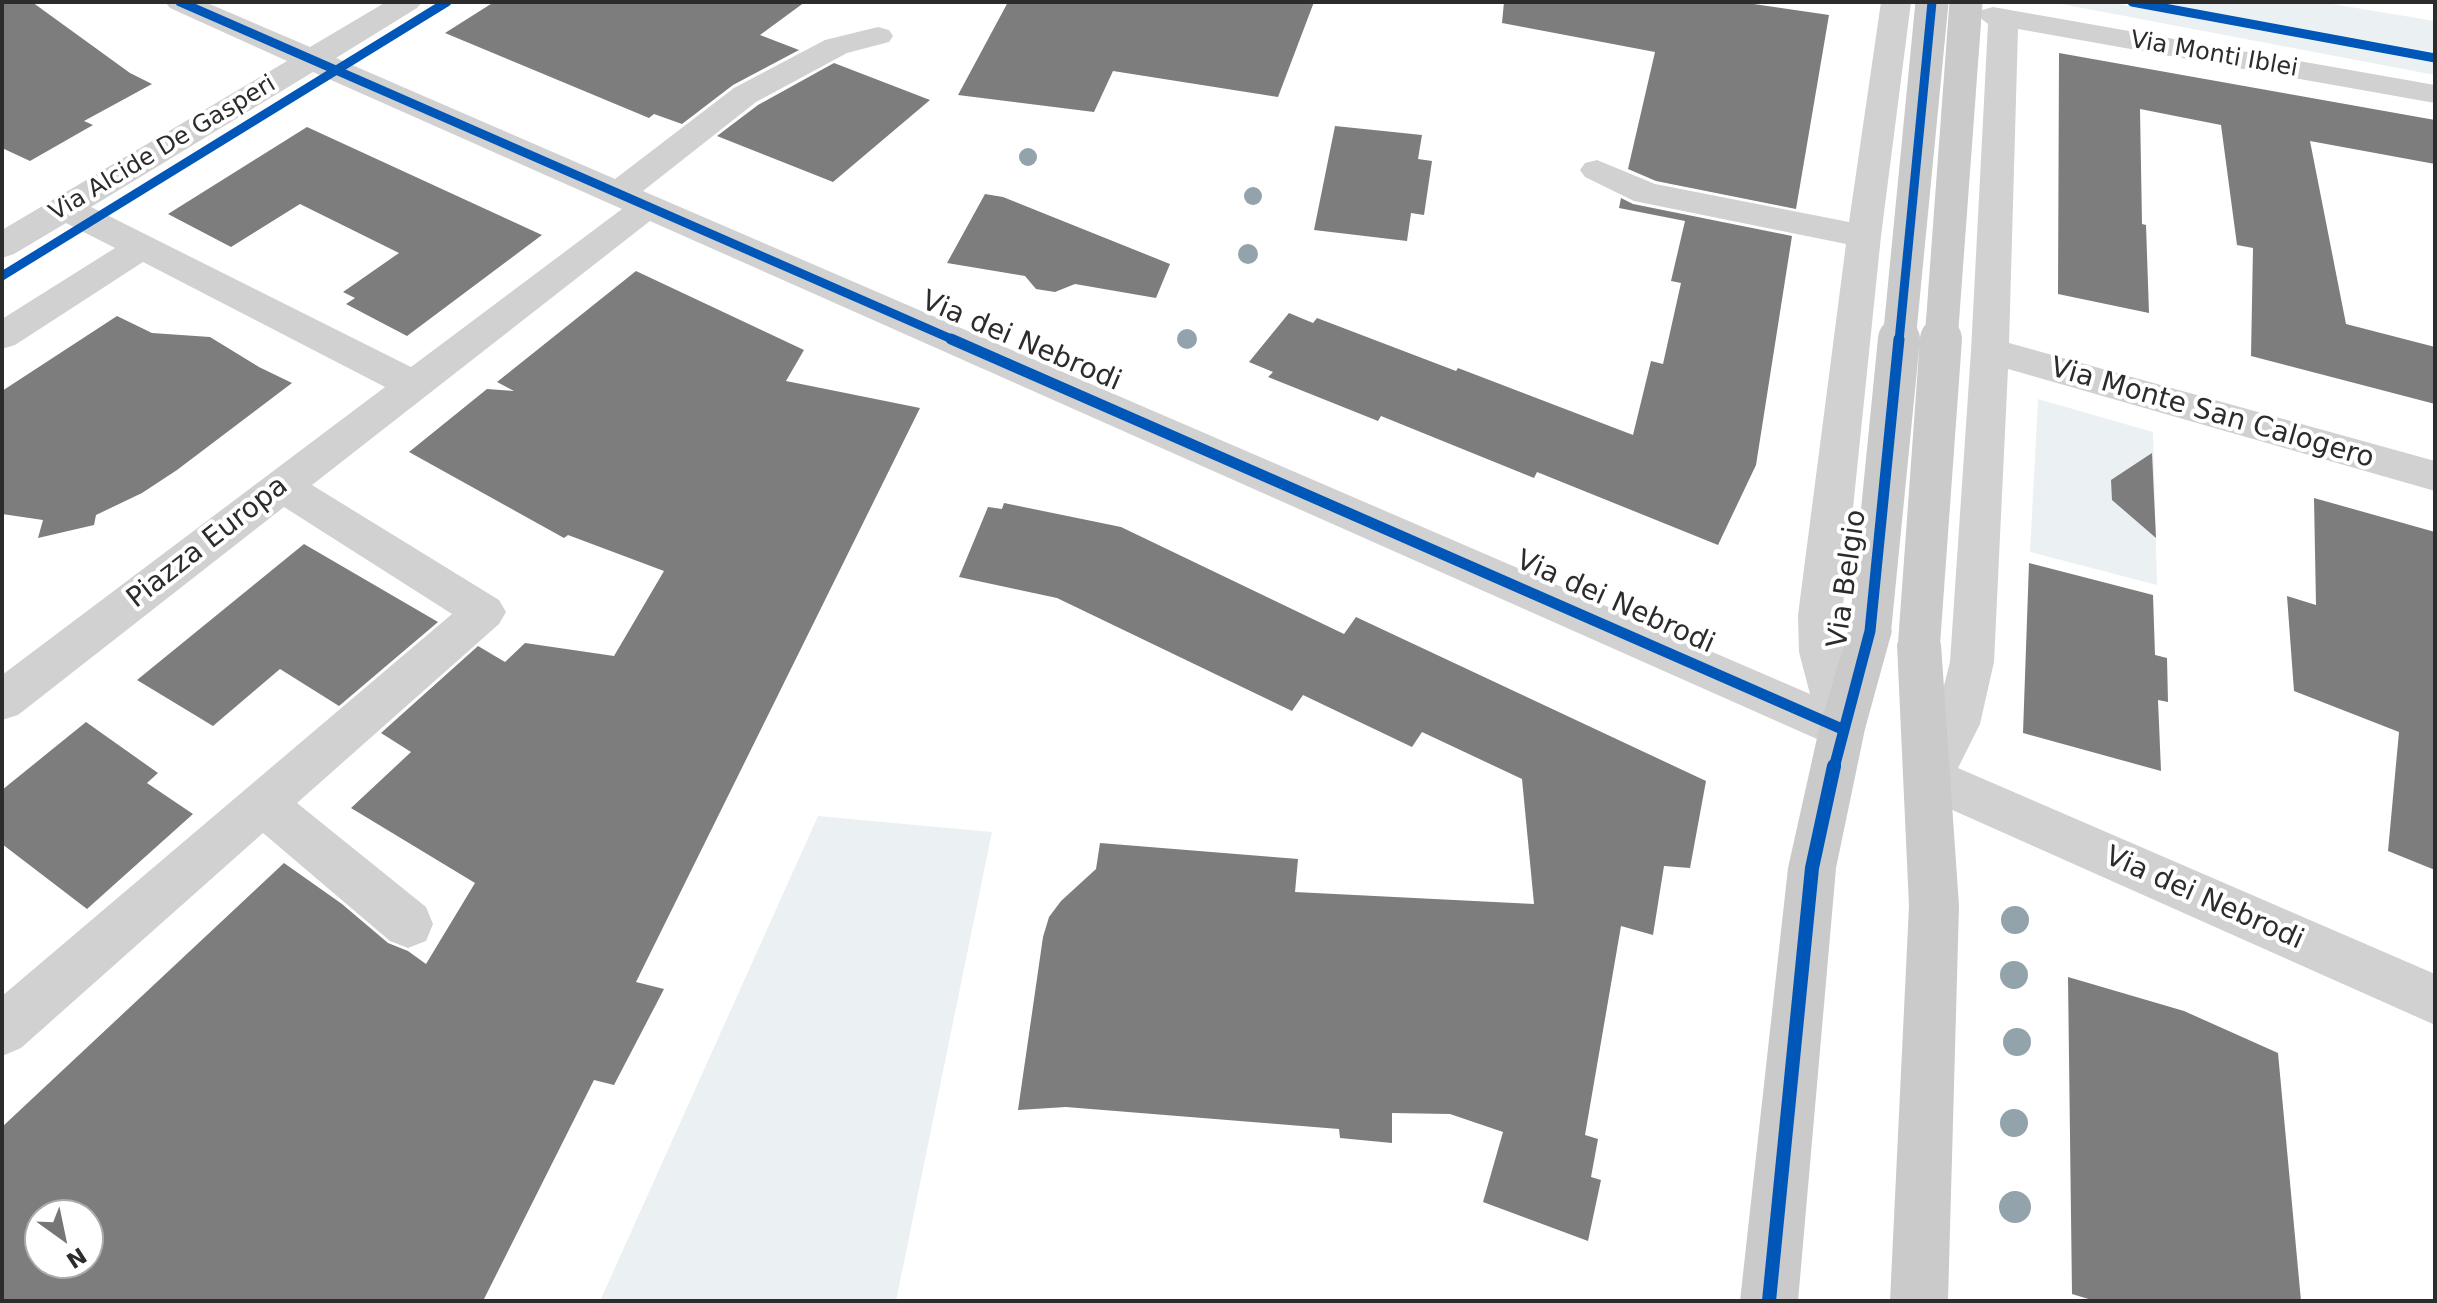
<!DOCTYPE html>
<html>
<head>
<meta charset="utf-8">
<style>
	body { margin:0 }
	#map { position:relative; width:2437px; height:1303px; overflow:hidden; background:#fff; font-family:"DejaVu Sans",sans-serif }
	canvas { display:block }
	.frame { position:absolute; inset:0; border:4px solid #2c2c2c; pointer-events:none }
	.north { position:absolute; left:24px; top:1199px; width:80px; height:80px; box-sizing:border-box; background:#fff; border:2px solid #ababab; border-radius:50%; rotate:147deg; font-size:22px; font-weight:700; line-height:32px; text-align:center; color:#2c2c2c }
	.north::after { content:''; display:block; margin:auto; width:28px; height:36px; background:#767676; clip-path:polygon(50% 0,100% 100%,50% 72%,0 100%) }
</style>
</head>
<body>
<div id="map">
<canvas width="2437" height="1303"></canvas>
<div class="frame"></div>
<div class="north">N</div>
</div>
<script>
const ctx = document.querySelector('canvas').getContext('2d');
ctx.lineJoin = 'round';
function fillPath(path, color) {
  ctx.fillStyle = color;
  ctx.fill(path, 'evenodd');
}
function poly(rows) {
  const path = new Path2D();
  for (const r of rows) {
    path.moveTo(r[0], r[1]);
    for (let i = 2; i < r.length; i += 2) path.lineTo(r[i], r[i + 1]);
  }
  return path;
}
function stroke(path, color, width, dash) {
  ctx.strokeStyle = color;
  ctx.lineWidth = width;
  ctx.lineCap = dash ? 'butt' : 'round';
  ctx.setLineDash(dash || []);
  ctx.stroke(path);
}
function label(font, color, halo, rows, align = 'center') {
  ctx.font = font + ' "DejaVu Sans",sans-serif';
  ctx.lineWidth = 8;
  ctx.setLineDash([]);
  ctx.textBaseline = 'middle';
  ctx.strokeStyle = halo;
  ctx.fillStyle = color;
  for (const [text, x, y, turn = 0] of rows) {
    ctx.save();
    ctx.translate(x, y);
    ctx.rotate((+turn || 0) * Math.PI / 180);
    ctx.textAlign = isNaN(turn) ? turn : align;
    if (halo) ctx.strokeText(text, 0, 0);
    ctx.fillText(text, 0, 0);
    ctx.restore();
  }
}
fillPath(poly([
	[2051,2,2108,2,2435,63,2435,75],
	[2156,2,2320,2,2435,21,2435,53],
	[2038,399,2153,432,2157,585,2030,552],
	[818,816,992,832,896,1301,600,1301]
]), '#ebf1f3');
fillPath(poly([
	[2,2,32,2,130,73,152,84,84,121,93,125,30,161,2,148],
	[494,2,805,2,760,35,799,50,733,85,682,124,654,114,649,118,445,33],
	[1008,2,1314,2,1278,97,1113,71,1094,112,958,95],
	[1504,2,1740,2,1829,15,1796,209,1656,181,1628,169,1655,52,1502,23],
	[2059,53,2435,120,2435,164,2310,141,2346,324,2435,347,2435,404,2251,356,2253,248,2237,245,2221,125,2140,109,2142,224,2146,225,2149,313,2058,294],
	[834,63,930,100,833,182,717,136,758,105],
	[1335,126,1422,135,1418,159,1432,161,1424,215,1411,213,1407,241,1314,230],
	[307,127,542,235,407,336,346,304,355,298,343,292,399,253,300,204,231,247,168,214],
	[985,194,1003,197,1170,264,1156,298,1075,284,1055,292,1036,289,1025,276,947,263],
	[1621,198,1633,204,1792,236,1756,465,1718,545,1537,472,1534,478,1381,416,1378,421,1268,377,1273,372,1249,362,1289,313,1313,323,1317,318,1456,371,1458,368,1633,435,1651,361,1663,364,1681,283,1671,281,1685,221,1619,208],
	[636,271,804,350,786,381,920,408,636,982,664,989,614,1085,594,1080,483,1301,2,1301,2,1127,284,863,342,904,388,943,408,951,426,964,475,883,351,808,411,752,381,733,478,646,505,662,525,643,614,656,664,571,568,535,564,538,409,452,487,389,514,391,497,382],
	[40,1215,88,1215,88,1263,40,1263],
	[117,316,152,333,210,337,259,367,292,383,177,470,142,493,96,515,94,525,38,538,43,520,2,514,2,391],
	[2152,453,2156,538,2112,500,2111,480],
	[2314,498,2435,532,2435,870,2388,851,2399,732,2294,691,2287,596,2316,605],
	[1004,503,1121,527,1344,634,1356,617,1706,781,1690,868,1664,866,1653,935,1621,926,1585,1135,1598,1139,1591,1177,1601,1180,1588,1241,1483,1202,1503,1132,1450,1114,1392,1113,1392,1143,1340,1138,1339,1129,1066,1107,1018,1110,1043,937,1049,917,1061,901,1096,869,1100,843,1298,859,1295,892,1534,904,1522,779,1422,732,1412,747,1303,695,1292,711,1057,598,959,577,988,507,1002,509],
	[304,544,438,622,339,706,280,669,213,726,137,680],
	[2029,563,2153,595,2155,655,2167,658,2168,702,2158,700,2161,771,2023,733],
	[86,722,158,773,147,783,193,814,87,909,2,844,2,790],
	[2068,977,2184,1011,2278,1053,2301,1301,2095,1301,2072,1294]
]), '#7d7d7d');
fillPath(poly([
	[165,2,205,2,310,47,386,2,422,2,417,8,336,58,615,179,734,88,825,40,878,27,889,30,893,36,889,42,847,53,756,102,643,191,1810,694,1799,652,1798,615,1846,244,1634,201,1585,177,1580,170,1585,163,1597,160,1655,184,1849,222,1881,2,1911,2,1881,236,1842,615,1843,652,1865,729,1858,743,1842,749,1826,743,650,221,312,485,499,600,506,612,499,624,297,803,426,907,433,924,426,941,408,948,390,941,263,833,21,1048,2,1056,2,996,452,614,284,507,18,715,2,720,2,675,385,387,143,262,15,345,2,349,2,319,115,248,66,223,14,254,2,258,2,230,287,61,170,8,165,2],
	[313,72,622,209,411,367,91,207,313,72],
	[1993,7,2435,85,2435,103,2018,29,2009,343,2435,461,2435,491,2008,369,1994,662,1980,724,1958,768,2435,974,2435,1025,1912,792,1906,777,1935,721,1950,662,1971,351,1988,24,1978,16,1982,10,1993,7]
]), '#d1d1d1');
fillPath(poly([
	[1870,613,1885,618,1892,631,1865,729,1836,868,1798,1301,1740,1301,1788,868,1819,729,1848,631,1855,618,1870,613],
	[1919,626,1934,631,1941,644,1959,906,1948,1301,1890,1301,1909,906,1897,644,1904,631,1919,626]
]), '#cacaca');
stroke(poly([
	[1899,341,1932,2],
	[1941,341,1966,2]
]), '#cacaca', 33);
stroke(poly([
	[1870,631,1899,339],
	[1919,644,1941,339]
]), '#cacaca', 42);
stroke(poly([
	[180,2,956,341],
	[2132,2,2435,58],
	[2,276,447,2],
	[1899,341,1932,2]
]), '#0057b8', 9);
stroke(poly([
	[951,339,1842,729],
	[1834,768,1870,631,1899,339]
]), '#0057b8', 11);
stroke(poly([
	[1769,1301,1812,868,1834,766]
]), '#0057b8', 14);
ctx.fillStyle = '#93a3ab';
for (const [x, y, r] of [
	[1028,157,9],
	[1253,196,9],
	[1248,254,10],
	[1187,339,10],
	[2015,920,14],
	[2014,975,14],
	[2017,1042,14],
	[2014,1123,14],
	[2015,1207,16]
]) {
  ctx.beginPath();
  ctx.arc(x, y, r, 0, 2 * Math.PI);
  ctx.fill();
}
label('24px', '#2c2c2c', '#fff', [
	["Via Monti Iblei",2214,55,10],
	["Via Alcide De Gasperi",163,149,-31]
]);
label('28px', '#2c2c2c', '#fff', [
	["Via dei Nebrodi",1021,342,23],
	["Via Monte San Calogero",2212,414,16],
	["Piazza Europa",208,543,-38],
	["Via Belgio",1848,579,-82],
	["Via dei Nebrodi",1615,603,24],
	["Via dei Nebrodi",2204,899,24]
]);
</script>
</body>
</html>
